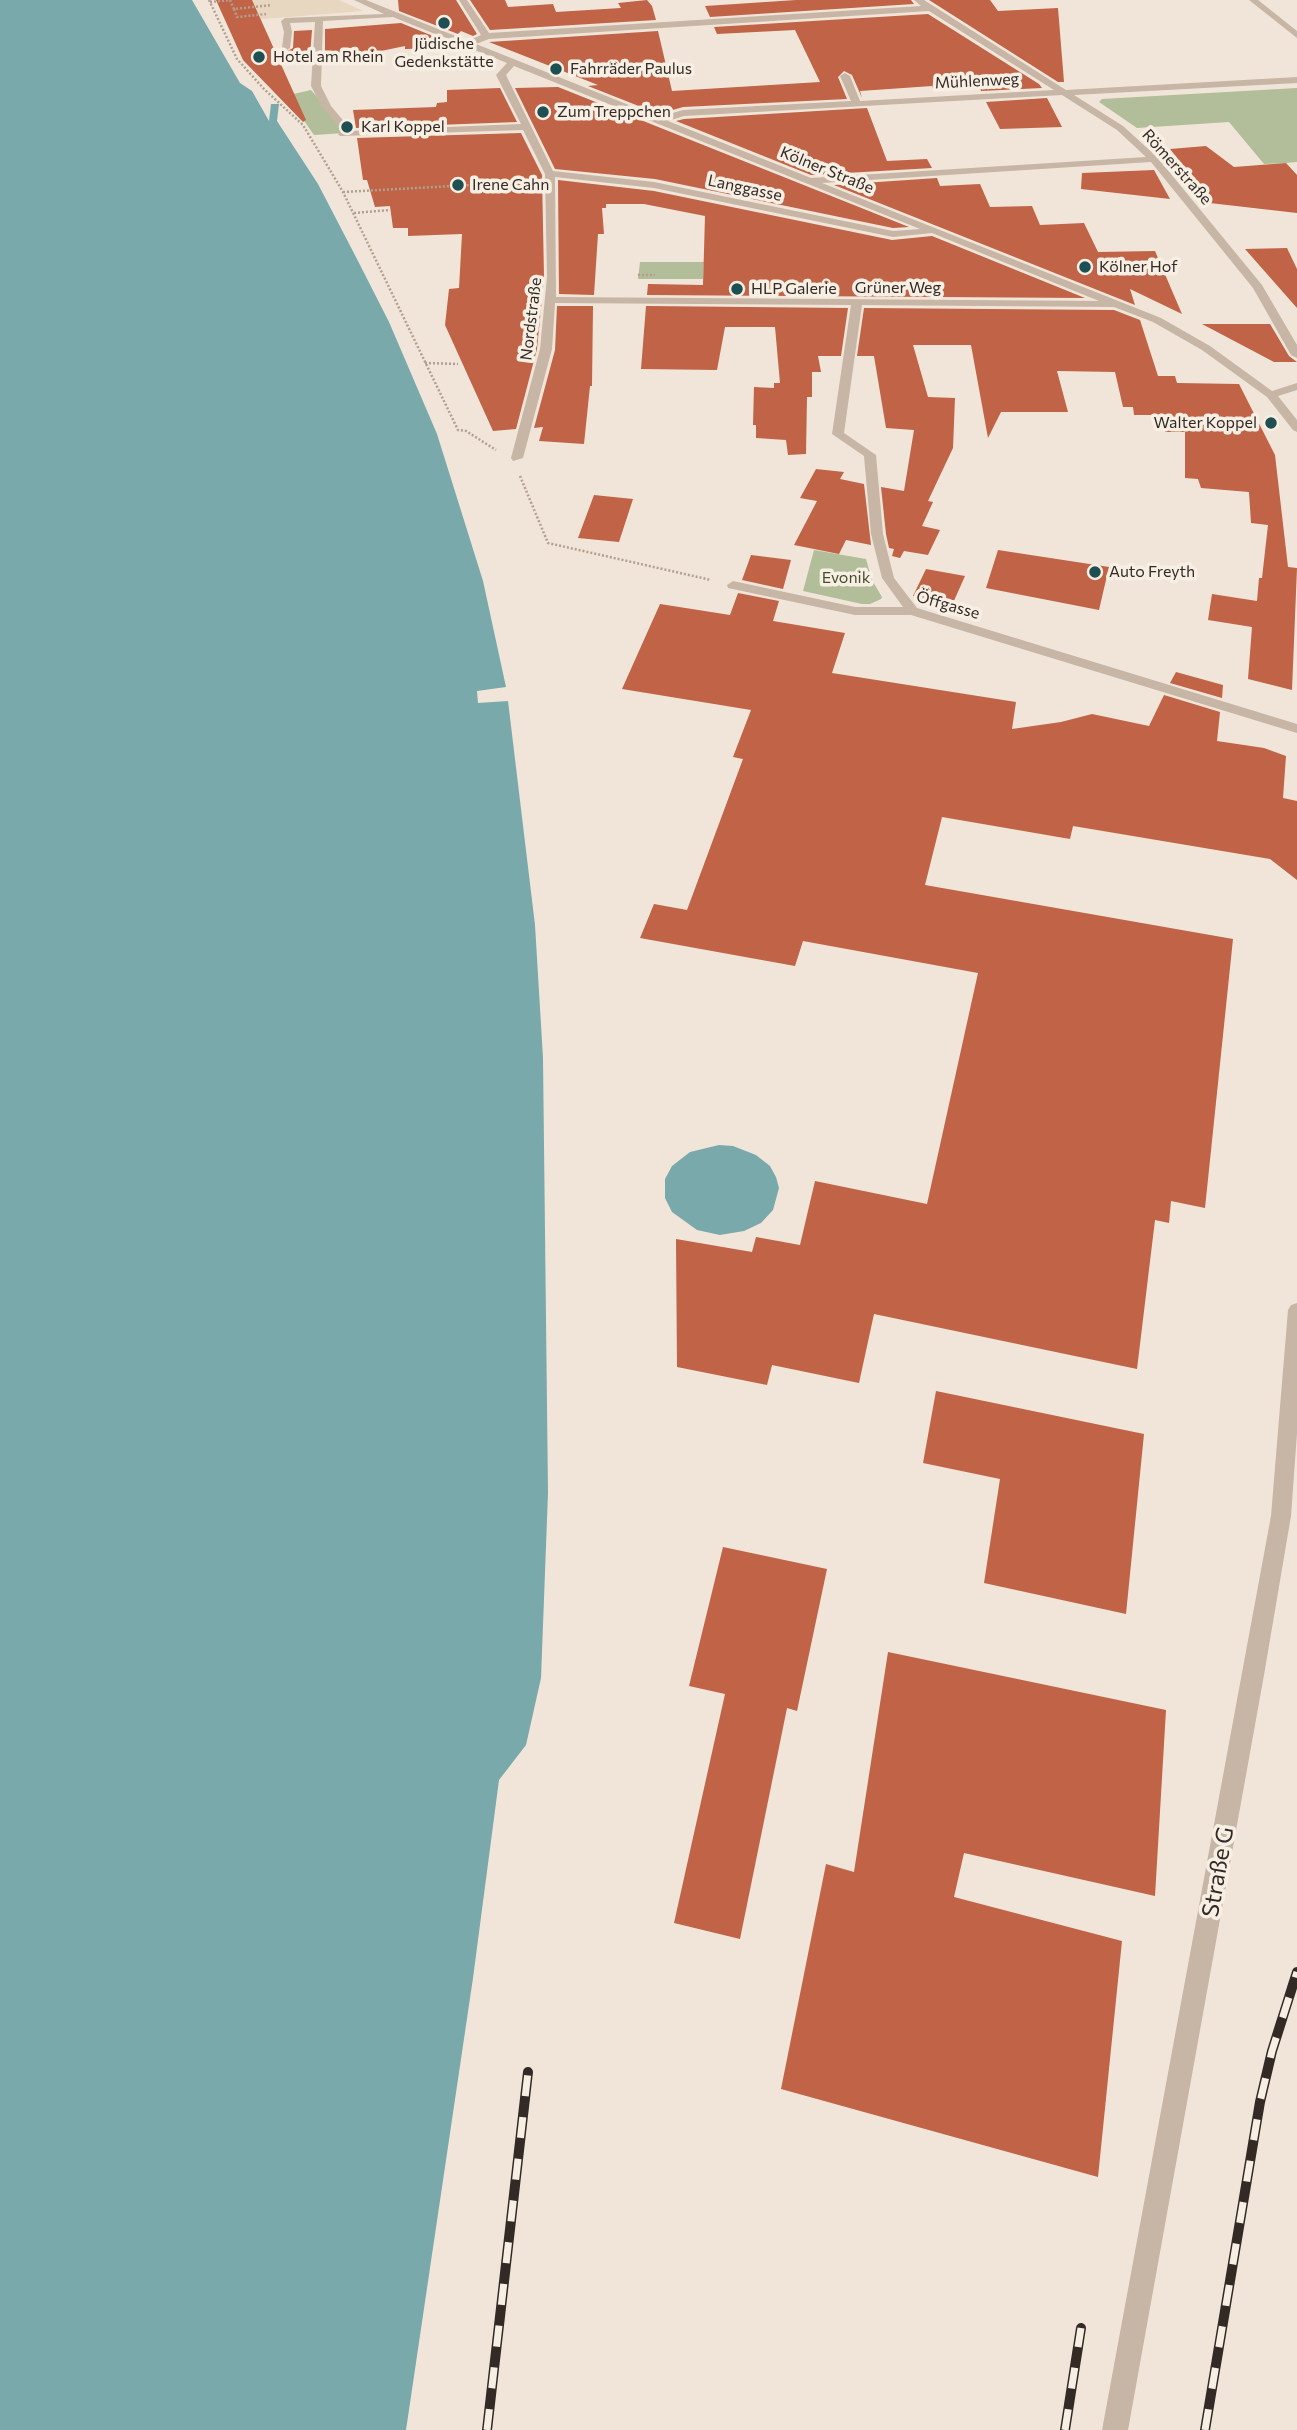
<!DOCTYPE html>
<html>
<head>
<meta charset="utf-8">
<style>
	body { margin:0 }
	canvas { display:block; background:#f0e5d8 }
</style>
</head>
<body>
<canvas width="1297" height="2430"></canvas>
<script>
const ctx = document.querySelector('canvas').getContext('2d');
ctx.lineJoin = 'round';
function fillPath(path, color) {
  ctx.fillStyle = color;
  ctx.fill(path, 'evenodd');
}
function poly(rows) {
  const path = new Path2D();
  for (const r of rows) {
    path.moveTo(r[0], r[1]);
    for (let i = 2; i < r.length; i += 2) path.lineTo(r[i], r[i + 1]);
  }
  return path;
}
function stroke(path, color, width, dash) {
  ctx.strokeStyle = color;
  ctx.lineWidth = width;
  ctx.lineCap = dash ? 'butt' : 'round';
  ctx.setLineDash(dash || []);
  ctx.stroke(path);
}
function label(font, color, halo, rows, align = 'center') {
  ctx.font = font + ' Commissioner,sans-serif';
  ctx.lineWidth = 7;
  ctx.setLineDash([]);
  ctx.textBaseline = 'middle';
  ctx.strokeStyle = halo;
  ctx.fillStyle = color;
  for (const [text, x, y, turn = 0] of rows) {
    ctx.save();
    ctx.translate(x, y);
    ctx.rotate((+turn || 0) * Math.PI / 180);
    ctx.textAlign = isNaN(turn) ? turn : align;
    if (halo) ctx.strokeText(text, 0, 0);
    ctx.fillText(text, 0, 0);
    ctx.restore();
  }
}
fillPath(poly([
	[1297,88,1297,162,1286,163,1264,164,1229,122,1137,128,1099,102,1102,99],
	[311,90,345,129,344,133,314,135,302,118,280,97],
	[640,262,704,262,703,279,638,279],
	[814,550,866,559,872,580,882,597,881,599,870,604,862,604,803,591]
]), '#b2be99');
fillPath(poly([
	[226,0,339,0,363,11,226,22]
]), '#e7d6c0');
fillPath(poly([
	[0,0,192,0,240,83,252,91,269,121,271,104,279,104,277,121,318,184,358,261,389,322,437,434,483,581,506,687,477,691,478,703,508,701,535,925,543,1058,548,1493,541,1678,526,1745,499,1780,473,1978,406,2430,0,2430],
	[719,1145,733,1146,756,1155,770,1166,776,1177,779,1188,773,1210,761,1223,744,1231,720,1235,697,1230,672,1212,665,1198,665,1179,672,1166,690,1152]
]), '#79a9ab');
fillPath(poly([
	[216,0,252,0,306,120,303,122,243,60],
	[398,0,456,0,477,34,473,36,461,31,458,34,399,11],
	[470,0,505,0,508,7,553,4,556,12,621,8,618,3,647,0,652,6,656,20,490,30],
	[796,0,911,0,914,4,710,17,705,6],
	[929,0,990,0,998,11,1058,8,1064,82,1058,82],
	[928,14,1039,84,1042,88,981,91,979,86,933,89,932,86,860,91,862,98,852,75,844,71,838,77,847,99,683,107,659,114,588,86,598,85,489,42,658,31,672,91,820,82,795,30,717,34,714,27],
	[401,23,450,43,445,48,405,49,405,46,376,52,325,54,325,29],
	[312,30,310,55,284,56,284,53,293,48,294,31],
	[558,87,909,227,893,228,655,179,555,169,515,88],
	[500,88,517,122,356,128,353,110,436,107,437,103,447,102,447,90],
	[1047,98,1062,127,1000,129,986,102],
	[867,108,887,161,927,159,932,168,811,175,676,121,684,119],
	[521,133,542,175,544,277,537,349,516,429,493,431,445,325,449,289,459,288,462,234,408,236,408,228,393,228,390,206,375,207,367,180,363,180,357,138],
	[1206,146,1234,167,1286,163,1297,175,1297,213,1201,202,1172,170,1186,169,1170,149],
	[1154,170,1170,199,1081,189,1082,173],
	[937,178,940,186,980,184,990,207,1032,206,1040,225,1084,223,1098,252,1155,251,1182,314,1130,289,1135,305,834,185],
	[558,180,654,191,892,240,932,236,1085,298,647,295,648,284,703,285,705,216,644,204,606,204,606,208,602,208,604,234,598,234,594,295,559,294],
	[1287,248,1297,269,1297,308,1245,249],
	[557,306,593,306,592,386,590,386,584,444,539,441,543,427,534,428,555,350],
	[646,306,848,308,841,356,818,356,821,372,812,372,812,397,807,397,806,454,788,455,786,440,756,438,756,425,753,425,754,387,774,388,774,383,780,383,775,327,725,327,717,370,641,369],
	[864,308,1114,310,1140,320,1158,376,1175,376,1177,383,1239,384,1275,455,1288,567,1297,568,1292,690,1248,679,1252,627,1208,620,1212,594,1257,601,1259,578,1262,578,1268,525,1251,523,1249,492,1201,488,1198,479,1185,478,1185,432,1165,432,1162,415,1134,415,1133,407,1123,407,1115,372,1057,371,1068,412,1001,412,988,438,971,345,913,345,928,397,955,398,953,448,928,501,933,502,922,526,940,530,928,555,904,551,900,558,892,556,894,549,889,548,886,534,881,487,904,491,914,430,886,428,874,356,857,356],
	[1202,324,1270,324,1289,356,1297,362,1274,362],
	[816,469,844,472,840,479,864,484,871,545,846,540,839,554,794,545,817,501,800,498],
	[594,495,633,499,619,542,578,538],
	[998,550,1109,567,1099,610,986,588],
	[751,555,791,560,783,589,742,580],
	[926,569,965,576,953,603,913,596],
	[738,593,779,601,773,621,845,633,832,673,1016,702,1012,729,1061,722,1092,714,1149,726,1164,695,1220,712,1217,741,1264,748,1286,756,1283,798,1297,801,1297,880,1270,859,1073,826,1070,839,942,817,925,885,1233,939,1205,1208,1171,1201,1169,1223,1155,1220,1137,1369,874,1314,859,1383,772,1365,767,1385,677,1367,676,1239,752,1252,756,1237,800,1245,815,1181,927,1204,978,973,803,941,795,966,640,938,654,904,687,910,743,759,733,757,751,710,622,689,660,604,730,615],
	[1176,672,1223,685,1222,698,1170,683],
	[936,1391,1144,1434,1126,1614,984,1583,1000,1479,923,1463],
	[723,1547,827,1569,797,1711,787,1708,740,1939,674,1923,725,1694,689,1686],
	[888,1652,1166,1710,1155,1896,964,1853,954,1897,1122,1941,1098,2177,781,2089,826,1864,854,1872]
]), '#c06346');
stroke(poly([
	[209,0,237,59,264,89,303,125,343,192,458,430,466,431,496,450],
	[230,0,234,9,272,5],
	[210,2,231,0],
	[234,9,237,17,266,14],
	[343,192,527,182],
	[354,213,390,210],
	[638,275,655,275],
	[425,363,458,364],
	[520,476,548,543,711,580]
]), '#b39f90', 2.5, [2, 2]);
fillPath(poly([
	[354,0,366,0,468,41,481,35,459,0,467,0,489,33,921,6,914,0,924,0,1066,90,1297,77,1297,83,1074,95,1123,126,1157,157,1262,285,1297,345,1297,358,1291,355,1253,288,1151,162,822,183,1161,318,1210,346,1272,391,1297,383,1297,390,1278,396,1297,420,1297,432,1293,430,1267,397,1202,350,1153,322,1114,307,862,305,844,433,876,455,883,534,894,578,917,608,1297,724,1297,733,911,615,855,615,728,588,727,585,733,581,855,607,903,607,882,578,871,534,864,456,832,434,851,305,555,303,552,349,523,458,513,461,511,458,540,349,547,277,545,174,523,130,340,136,338,134,343,131,322,107,311,86,315,22,290,23,292,32,290,48,286,51,282,48,284,32,281,21,285,18,384,14,354,0],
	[929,11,1054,90,860,101,850,76,845,73,840,76,851,101,683,110,659,117,476,44,489,39,929,11],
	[393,17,507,63,496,75,521,124,352,131,331,106,321,86,323,21,393,17],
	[514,66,920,229,893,231,654,182,553,171,506,75,514,66],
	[1062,95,1117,130,1146,157,811,178,668,121,684,116,1062,95],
	[555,177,654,188,893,237,932,233,1099,301,556,297,555,177],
	[1249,0,1258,0,1297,31,1297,38,1249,0],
	[1297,1303,1297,1433,1291,1516,1264,1675,1128,2430,1102,2430,1271,1516,1288,1310,1291,1305,1297,1303]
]), '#c7b5a5');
const rail = poly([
	[487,2430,528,2072],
	[1065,2430,1081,2328],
	[1205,2430,1260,2102,1272,2051,1297,1972]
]);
stroke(rail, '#332a26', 10);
stroke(rail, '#f8efe4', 7, [21]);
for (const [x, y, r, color] of [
	[444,23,7,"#1e4f52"],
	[259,57,7,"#1e4f52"],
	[556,69,7,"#1e4f52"],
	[543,112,7,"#1e4f52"],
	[347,127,7,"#1e4f52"],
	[458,185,7,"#1e4f52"],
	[1085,267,7,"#1e4f52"],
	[737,289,7,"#1e4f52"],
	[1271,423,7,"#1e4f52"],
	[1095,572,7,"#1e4f52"]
]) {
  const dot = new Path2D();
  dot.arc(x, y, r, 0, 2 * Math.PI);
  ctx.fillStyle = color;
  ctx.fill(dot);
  stroke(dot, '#f8efe4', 2.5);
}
label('16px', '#332a26', '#f8efe4', [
	["Jüdische",444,44,"center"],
	["Gedenkstätte",444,62,"center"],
	["Hotel am Rhein",273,57],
	["Fahrräder Paulus",570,69],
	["Zum Treppchen",557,112],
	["Karl Koppel",361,127],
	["Irene Cahn",472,185],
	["Kölner Hof",1099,267],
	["HLP Galerie",751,289],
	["Walter Koppel",1257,423,"right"],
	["Auto Freyth",1109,572]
], 'left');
label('16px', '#332a26', '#f8efe4', [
	["Mühlenweg",977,81,-3],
	["Römerstraße",1177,167,48],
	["Kölner Straße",827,170,22],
	["Langgasse",745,188,12],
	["Grüner Weg",898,288],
	["Nordstraße",531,319,-83],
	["Öffgasse",948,605,16]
]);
label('16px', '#43502b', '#f8efe4', [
	["Evonik",846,578]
]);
label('23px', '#332a26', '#f8efe4', [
	["Straße G",1218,1872,-80]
]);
</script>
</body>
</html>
